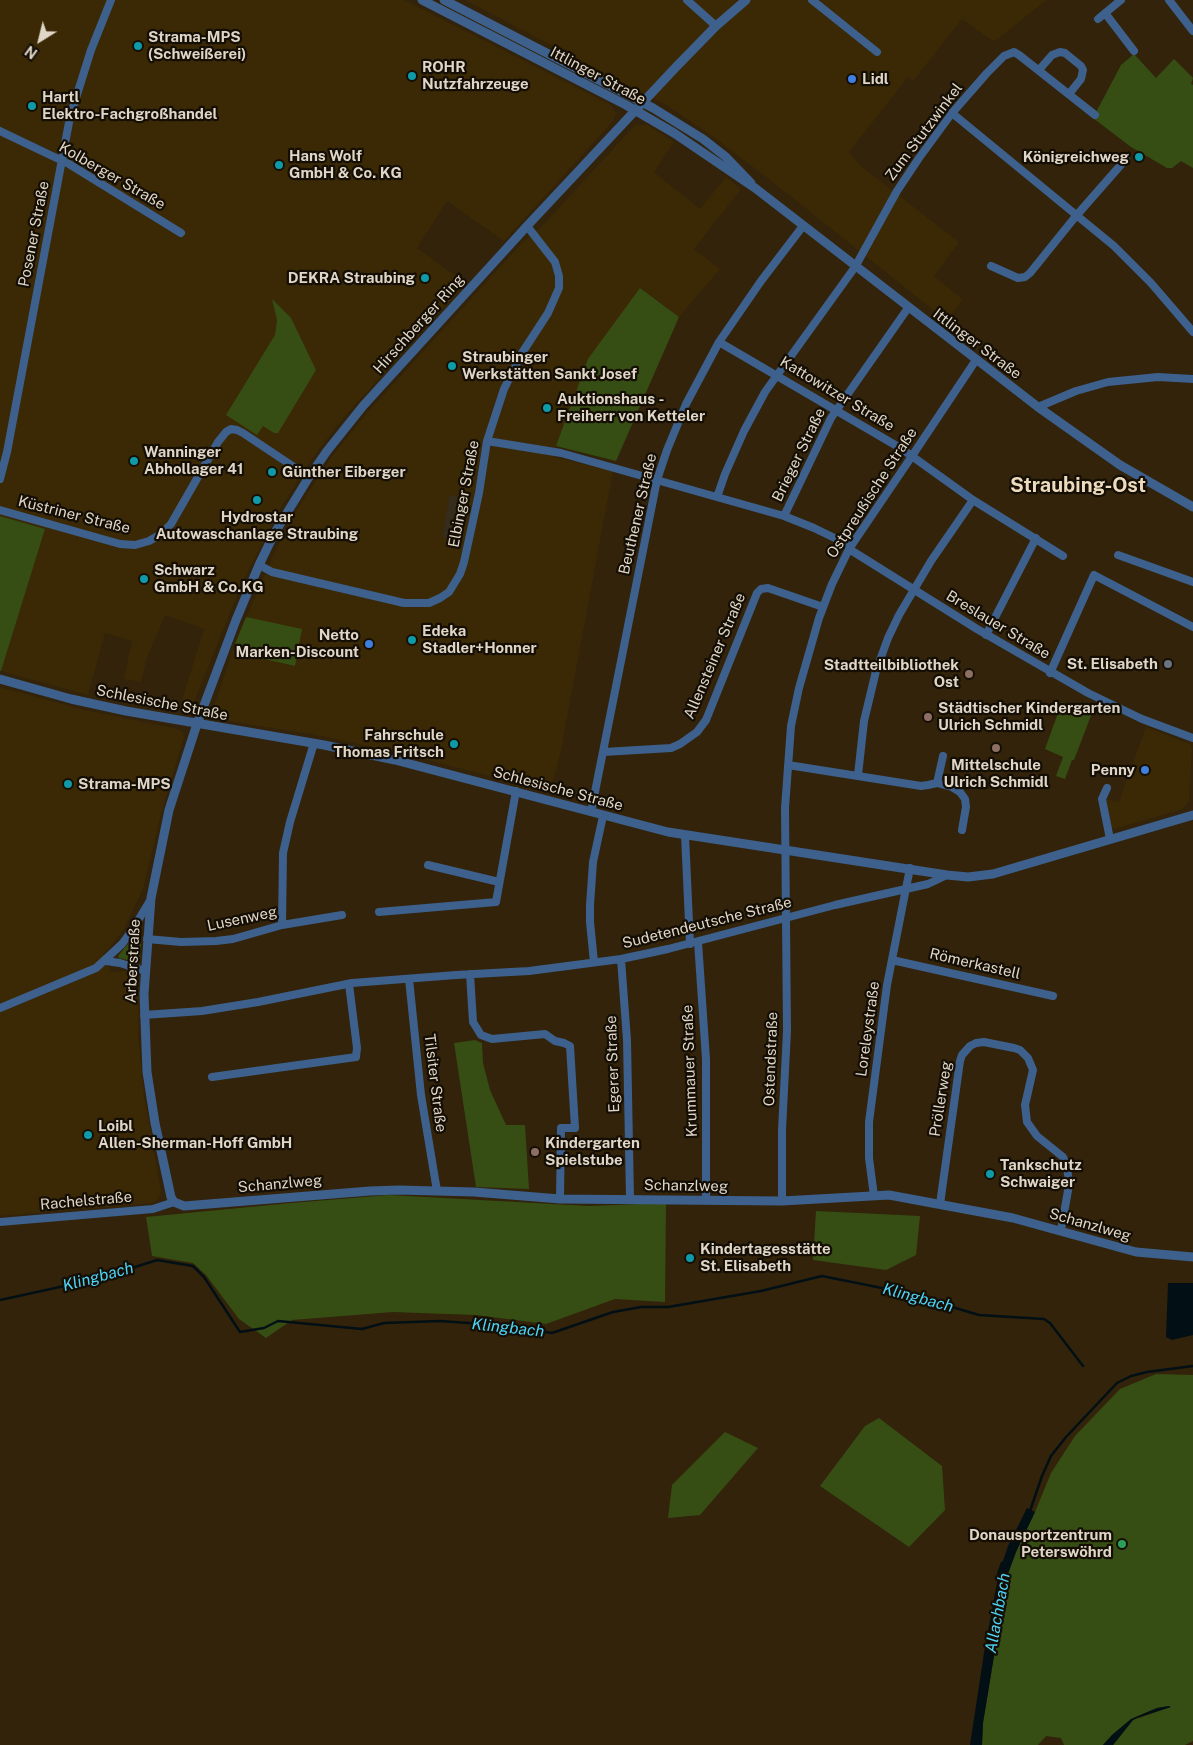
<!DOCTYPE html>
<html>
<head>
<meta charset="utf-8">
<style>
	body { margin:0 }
	#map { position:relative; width:1193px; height:1745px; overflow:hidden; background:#32230a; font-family:"Public Sans",sans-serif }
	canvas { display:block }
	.north { position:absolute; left:15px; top:15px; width:50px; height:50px; -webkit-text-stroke:4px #140e05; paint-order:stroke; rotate:216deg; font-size:14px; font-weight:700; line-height:20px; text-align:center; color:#dfd6c7 }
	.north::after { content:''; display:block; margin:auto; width:18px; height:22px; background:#dfd6c7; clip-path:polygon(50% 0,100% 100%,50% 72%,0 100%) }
</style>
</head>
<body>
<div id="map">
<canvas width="1193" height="1745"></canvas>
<div class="north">N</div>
</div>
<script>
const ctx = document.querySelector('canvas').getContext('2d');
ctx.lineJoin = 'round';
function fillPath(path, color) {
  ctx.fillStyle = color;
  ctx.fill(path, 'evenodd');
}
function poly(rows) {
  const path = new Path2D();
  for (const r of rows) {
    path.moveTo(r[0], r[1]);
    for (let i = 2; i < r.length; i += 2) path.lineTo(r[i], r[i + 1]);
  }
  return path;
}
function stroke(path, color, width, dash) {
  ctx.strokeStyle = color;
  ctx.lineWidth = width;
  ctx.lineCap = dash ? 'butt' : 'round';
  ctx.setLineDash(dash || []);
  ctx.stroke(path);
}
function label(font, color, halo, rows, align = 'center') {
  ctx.font = font + ' "Public Sans",sans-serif';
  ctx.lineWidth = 4.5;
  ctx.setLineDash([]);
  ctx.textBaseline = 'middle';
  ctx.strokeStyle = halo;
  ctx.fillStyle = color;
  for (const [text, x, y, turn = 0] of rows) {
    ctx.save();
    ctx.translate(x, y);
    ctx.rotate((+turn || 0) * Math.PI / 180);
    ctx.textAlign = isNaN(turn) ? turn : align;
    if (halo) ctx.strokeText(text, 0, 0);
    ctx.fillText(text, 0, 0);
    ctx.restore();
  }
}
fillPath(poly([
	[0,0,404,0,611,105,616,113,614,120,504,241,447,201,417,248,466,283,343,418,309,463,280,509,242,583,192,707,181,703,204,629,165,615,147,658,141,682,124,679,132,641,105,633,88,695,1,671,45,529,0,516],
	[465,0,1046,0,999,38,993,41,962,19,913,81,908,77,849,152,862,167,959,242,934,276,963,300,946,320,770,180,715,138,668,106],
	[635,125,648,125,674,142,654,172,700,209,726,177,741,189,694,249,720,269,679,317,640,288,556,446,554,457,613,471,561,750,550,792,417,757,322,736,216,719,213,716,212,712,235,644,272,558,293,516,330,459,368,412,520,245,545,223],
	[0,687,76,708,178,729,183,733,184,737,161,814,143,889,124,929,110,947,103,954,111,972,125,971,130,973,136,978,138,982,138,1034,144,1096,161,1191,159,1198,153,1203,0,1216],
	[1146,727,1190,744,1192,748,1189,801,1183,809,1114,829,1110,825,1105,802,1107,799,1119,802]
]), '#3b2906');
fillPath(poly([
	[450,495,458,496,450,539,442,537]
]), '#352c1c');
fillPath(poly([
	[1134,54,1156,78,1174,59,1193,78,1191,84,1193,85,1193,168,1181,161,1172,168,1167,168,1131,147,1093,118,1121,65],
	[640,288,679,317,616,461,556,446,588,359],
	[272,299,291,318,316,370,278,433,274,433,263,426,257,435,226,415,275,335,277,320],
	[0,516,45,529,1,671,0,671],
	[246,617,302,629,295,666,242,654,235,644],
	[1062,702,1092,713,1074,760,1072,760,1065,779,1056,776,1063,757,1045,749],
	[132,939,137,939,141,942,140,961,139,963,119,958,118,956],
	[475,1040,482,1043,483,1063,490,1090,506,1125,525,1125,529,1189,476,1187,454,1043],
	[389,1195,589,1206,666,1203,665,1302,615,1299,546,1324,476,1315,393,1312,292,1320,266,1338,239,1319,206,1275,193,1263,152,1256,146,1217,291,1203],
	[816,1211,920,1216,916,1255,886,1270,813,1260],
	[1156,1374,1193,1375,1193,1741,1185,1745,1113,1745,1133,1720,1170,1707,1169,1706,1157,1708,1131,1719,1112,1735,1103,1745,1064,1745,1061,1738,1046,1736,1038,1745,982,1745,983,1723,994,1656,1008,1583,1006,1579,1016,1552,1035,1512,1051,1473,1075,1436,1120,1389],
	[879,1418,942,1466,945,1510,909,1547,820,1486,865,1426],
	[725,1432,758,1448,700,1515,668,1518,672,1485]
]), '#364e14');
fillPath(poly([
	[1168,1283,1193,1283,1193,1335,1172,1340,1166,1337],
	[1027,1508,1035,1512,1016,1552,1006,1579,1008,1583,994,1656,983,1723,982,1745,970,1745,984,1653,998,1577,997,1573,1001,1562,1003,1561,1008,1546],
	[1169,1706,1171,1707,1137,1718,1133,1720,1113,1745,1103,1745,1112,1735,1131,1719,1157,1708]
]), '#021015');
stroke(poly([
	[0,1300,101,1278,157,1260,193,1266,204,1277,240,1332,264,1328,278,1321,362,1329,384,1323,440,1321,497,1325,552,1333,613,1312,641,1307,668,1307,761,1291,822,1276,902,1292,979,1315,1044,1319,1050,1323,1083,1366],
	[1030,1511,1042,1476,1051,1456,1066,1437,1117,1383,1131,1376,1147,1372,1193,1366]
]), '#021015', 2.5);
stroke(poly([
	[687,0,716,26],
	[812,0,877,52],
	[1169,0,1193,31],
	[1105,13,1134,51],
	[1098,19,1121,0],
	[1039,70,1052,55,1060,52,1065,53,1081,66,1083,70,1081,79,1069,94],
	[952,113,1114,246,1151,283,1193,332],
	[0,131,69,164,181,233],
	[991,266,1018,278,1025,277,1030,273,1076,216,1126,159],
	[719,342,902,449,973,500,1063,556],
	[1038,407,1076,391,1108,382,1158,377,1193,379],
	[487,441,561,453,784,516,814,528,851,546],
	[0,479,7,452,70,117,91,50,111,0],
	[717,497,725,474,744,431,765,392,855,267,897,191,919,158,952,113,987,73,1004,56,1014,52,1019,55,1095,115],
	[0,510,120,544,135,545,149,541,161,534,171,524,218,442,226,432,231,429,237,430,243,433,309,477],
	[784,516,831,418,908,308],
	[849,549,977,629,1088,693,1142,719,1193,738],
	[1118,555,1193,582],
	[259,565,272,572,404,603,429,603,440,598,449,592,460,574,464,562,479,493,487,441,504,389,522,353,548,313,559,288,559,276,555,262,527,226],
	[986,635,1036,538],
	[1050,673,1094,575,1193,627],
	[604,752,671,748,680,744,697,732,706,720,757,593,761,589,768,588,823,607],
	[788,765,921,786,928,785,937,783,943,756],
	[858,775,864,721,876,671,888,638,899,615,931,561,973,500],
	[937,783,952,787,960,792,965,799,966,807,962,830],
	[1107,788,1102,799,1110,839],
	[591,812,657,480,667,450,686,404,719,342,761,281,803,226],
	[685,835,690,944],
	[428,865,499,882],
	[379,912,496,902,516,791],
	[282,925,283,853,290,822,314,743],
	[147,939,181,942,216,941,233,939,282,925,342,915],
	[698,942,706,1059,706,1200],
	[621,959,627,1040,630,1198],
	[892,960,1053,996],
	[106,961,120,963,145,971],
	[594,962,590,922,590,905,593,862,603,816],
	[470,974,473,1022,481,1035,492,1039,545,1034,555,1041,564,1043,570,1046,575,1128,561,1128,560,1199],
	[409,979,421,1095,437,1191],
	[0,1008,96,968,122,944,133,929,151,899],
	[144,1015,202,1011,258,1002,352,983,456,975,529,971,621,959,668,949,835,905,928,884,947,875],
	[212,1077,356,1057,357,1048,349,984],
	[874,1196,869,1158,869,1122,887,985,910,868],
	[782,1201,782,1130,787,1031,785,808,791,726,799,688,819,618,832,584,849,549,912,456,976,360],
	[940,1204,960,1061,962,1055,970,1046,976,1043,984,1042,1014,1048,1020,1050,1028,1058,1033,1070,1025,1105,1027,1122,1037,1136,1063,1157,1067,1166,1069,1185,1061,1230],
	[0,1222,153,1209,174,1202]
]), '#3d608d', 8);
stroke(poly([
	[422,0,626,105,674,133,755,188,1038,407,1120,465,1193,507],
	[444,0,653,108,703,139,726,157,751,183],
	[746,0,716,26,676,67,527,226,363,406,327,451,309,477,274,534,259,565,236,620,197,724,169,810,151,898,144,994,147,1072,155,1123,171,1197,174,1202,184,1206,370,1191,398,1190,474,1192,560,1199,782,1201,889,1195,1013,1218,1136,1252,1193,1257],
	[0,679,71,699,126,711,324,745,395,760,668,832,947,875,968,877,993,874,1193,815]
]), '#3d608d', 9);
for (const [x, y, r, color] of [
	[138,46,5,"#0f9aa8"],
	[412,76,5,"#0f9aa8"],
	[852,79,5,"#3f7fe0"],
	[32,106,5,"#0f9aa8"],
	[1139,157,5,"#0f9aa8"],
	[279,165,5,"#0f9aa8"],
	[425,278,5,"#0f9aa8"],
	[452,366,5,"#0f9aa8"],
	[547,408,5,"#0f9aa8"],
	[134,461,5,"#0f9aa8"],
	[272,472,5,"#0f9aa8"],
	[257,500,5,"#0f9aa8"],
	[144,579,5,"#0f9aa8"],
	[412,640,5,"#0f9aa8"],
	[369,644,5,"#3f7fe0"],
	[1168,664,5,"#6b7280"],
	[969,674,5,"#8d6e63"],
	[928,717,5,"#8d6e63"],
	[454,744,5,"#0f9aa8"],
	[996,748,5,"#8d6e63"],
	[1145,770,5,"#3f7fe0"],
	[68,784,5,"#0f9aa8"],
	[88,1135,5,"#0f9aa8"],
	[535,1152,5,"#8d6e63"],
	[990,1174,5,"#0f9aa8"],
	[690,1258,5,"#0f9aa8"],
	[1122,1544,5,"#2e9e5b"]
]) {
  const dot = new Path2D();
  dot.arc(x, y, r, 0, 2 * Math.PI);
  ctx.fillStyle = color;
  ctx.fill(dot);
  stroke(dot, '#140e05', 2);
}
label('bold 15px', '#dfd6c7', '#140e05', [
	["Strama-MPS",148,37],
	["(Schweißerei)",148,54],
	["ROHR",422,67],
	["Nutzfahrzeuge",422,84],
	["Lidl",862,79],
	["Hartl",42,97],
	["Elektro-Fachgroßhandel",42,114],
	["Hans Wolf",289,156],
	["GmbH & Co. KG",289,173],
	["Königreichweg",1129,157,"right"],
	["DEKRA Straubing",415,278,"right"],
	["Straubinger",462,357],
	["Werkstätten Sankt Josef",462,374],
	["Auktionshaus -",557,399],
	["Freiherr von Ketteler",557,416],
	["Wanninger",144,452],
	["Abhollager 41",144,469],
	["Günther Eiberger",282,472],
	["Hydrostar",257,517,"center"],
	["Autowaschanlage Straubing",257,534,"center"],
	["Schwarz",154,570],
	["GmbH & Co.KG",154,587],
	["Edeka",422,631],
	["Stadler+Honner",422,648],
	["Netto",359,635,"right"],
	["Marken-Discount",359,652,"right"],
	["St. Elisabeth",1158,664,"right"],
	["Stadtteilbibliothek",959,665,"right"],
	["Ost",959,682,"right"],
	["Städtischer Kindergarten",938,708],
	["Ulrich Schmidl",938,725],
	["Fahrschule",444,735,"right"],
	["Thomas Fritsch",444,752,"right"],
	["Mittelschule",996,765,"center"],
	["Ulrich Schmidl",996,782,"center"],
	["Penny",1135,770,"right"],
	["Strama-MPS",78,784],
	["Loibl",98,1126],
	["Allen-Sherman-Hoff GmbH",98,1143],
	["Kindergarten",545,1143],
	["Spielstube",545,1160],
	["Tankschutz",1000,1165],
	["Schwaiger",1000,1182],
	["Kindertagesstätte",700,1249],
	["St. Elisabeth",700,1266],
	["Donausportzentrum",1112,1535,"right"],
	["Peterswöhrd",1112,1552,"right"]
], 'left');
label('15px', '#dfd6c7', '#140e05', [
	["Ittlinger Straße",598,76,28],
	["Zum Stutzwinkel",924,132,-53],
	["Kolberger Straße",112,176,30],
	["Posener Straße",34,234,-79],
	["Hirschberger Ring",419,324,-48],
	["Ittlinger Straße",977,344,37],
	["Kattowitzer Straße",837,394,31],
	["Brieger Straße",799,455,-64],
	["Ostpreußische Straße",872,493,-57],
	["Elbinger Straße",464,494,-79],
	["Beuthener Straße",638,514,-77],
	["Küstriner Straße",74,515,14],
	["Breslauer Straße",998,625,31],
	["Allensteiner Straße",715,656,-67],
	["Schlesische Straße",162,703,11],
	["Schlesische Straße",558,789,15],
	["Lusenweg",242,919,-12],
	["Sudetendeutsche Straße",707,923,-14],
	["Arberstraße",133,961,-87],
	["Römerkastell",975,964,13],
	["Loreleystraße",868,1029,-82],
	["Ostendstraße",771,1059,-88],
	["Egerer Straße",613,1064,-92],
	["Krummauer Straße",690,1071,-92],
	["Tilsiter Straße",435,1083,83],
	["Pröllerweg",941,1099,-81],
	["Schanzlweg",280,1184,-5],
	["Schanzlweg",686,1186,1],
	["Rachelstraße",86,1201,-5],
	["Schanzlweg",1090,1225,16]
]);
label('italic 16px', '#4dd4f9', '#140e05', [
	["Klingbach",98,1277,-15],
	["Klingbach",918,1298,15],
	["Klingbach",508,1328,6],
	["Allachbach",998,1613,-80]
]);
label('bold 20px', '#eedbbd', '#140e05', [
	["Straubing-Ost",1078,486]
]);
</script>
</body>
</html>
